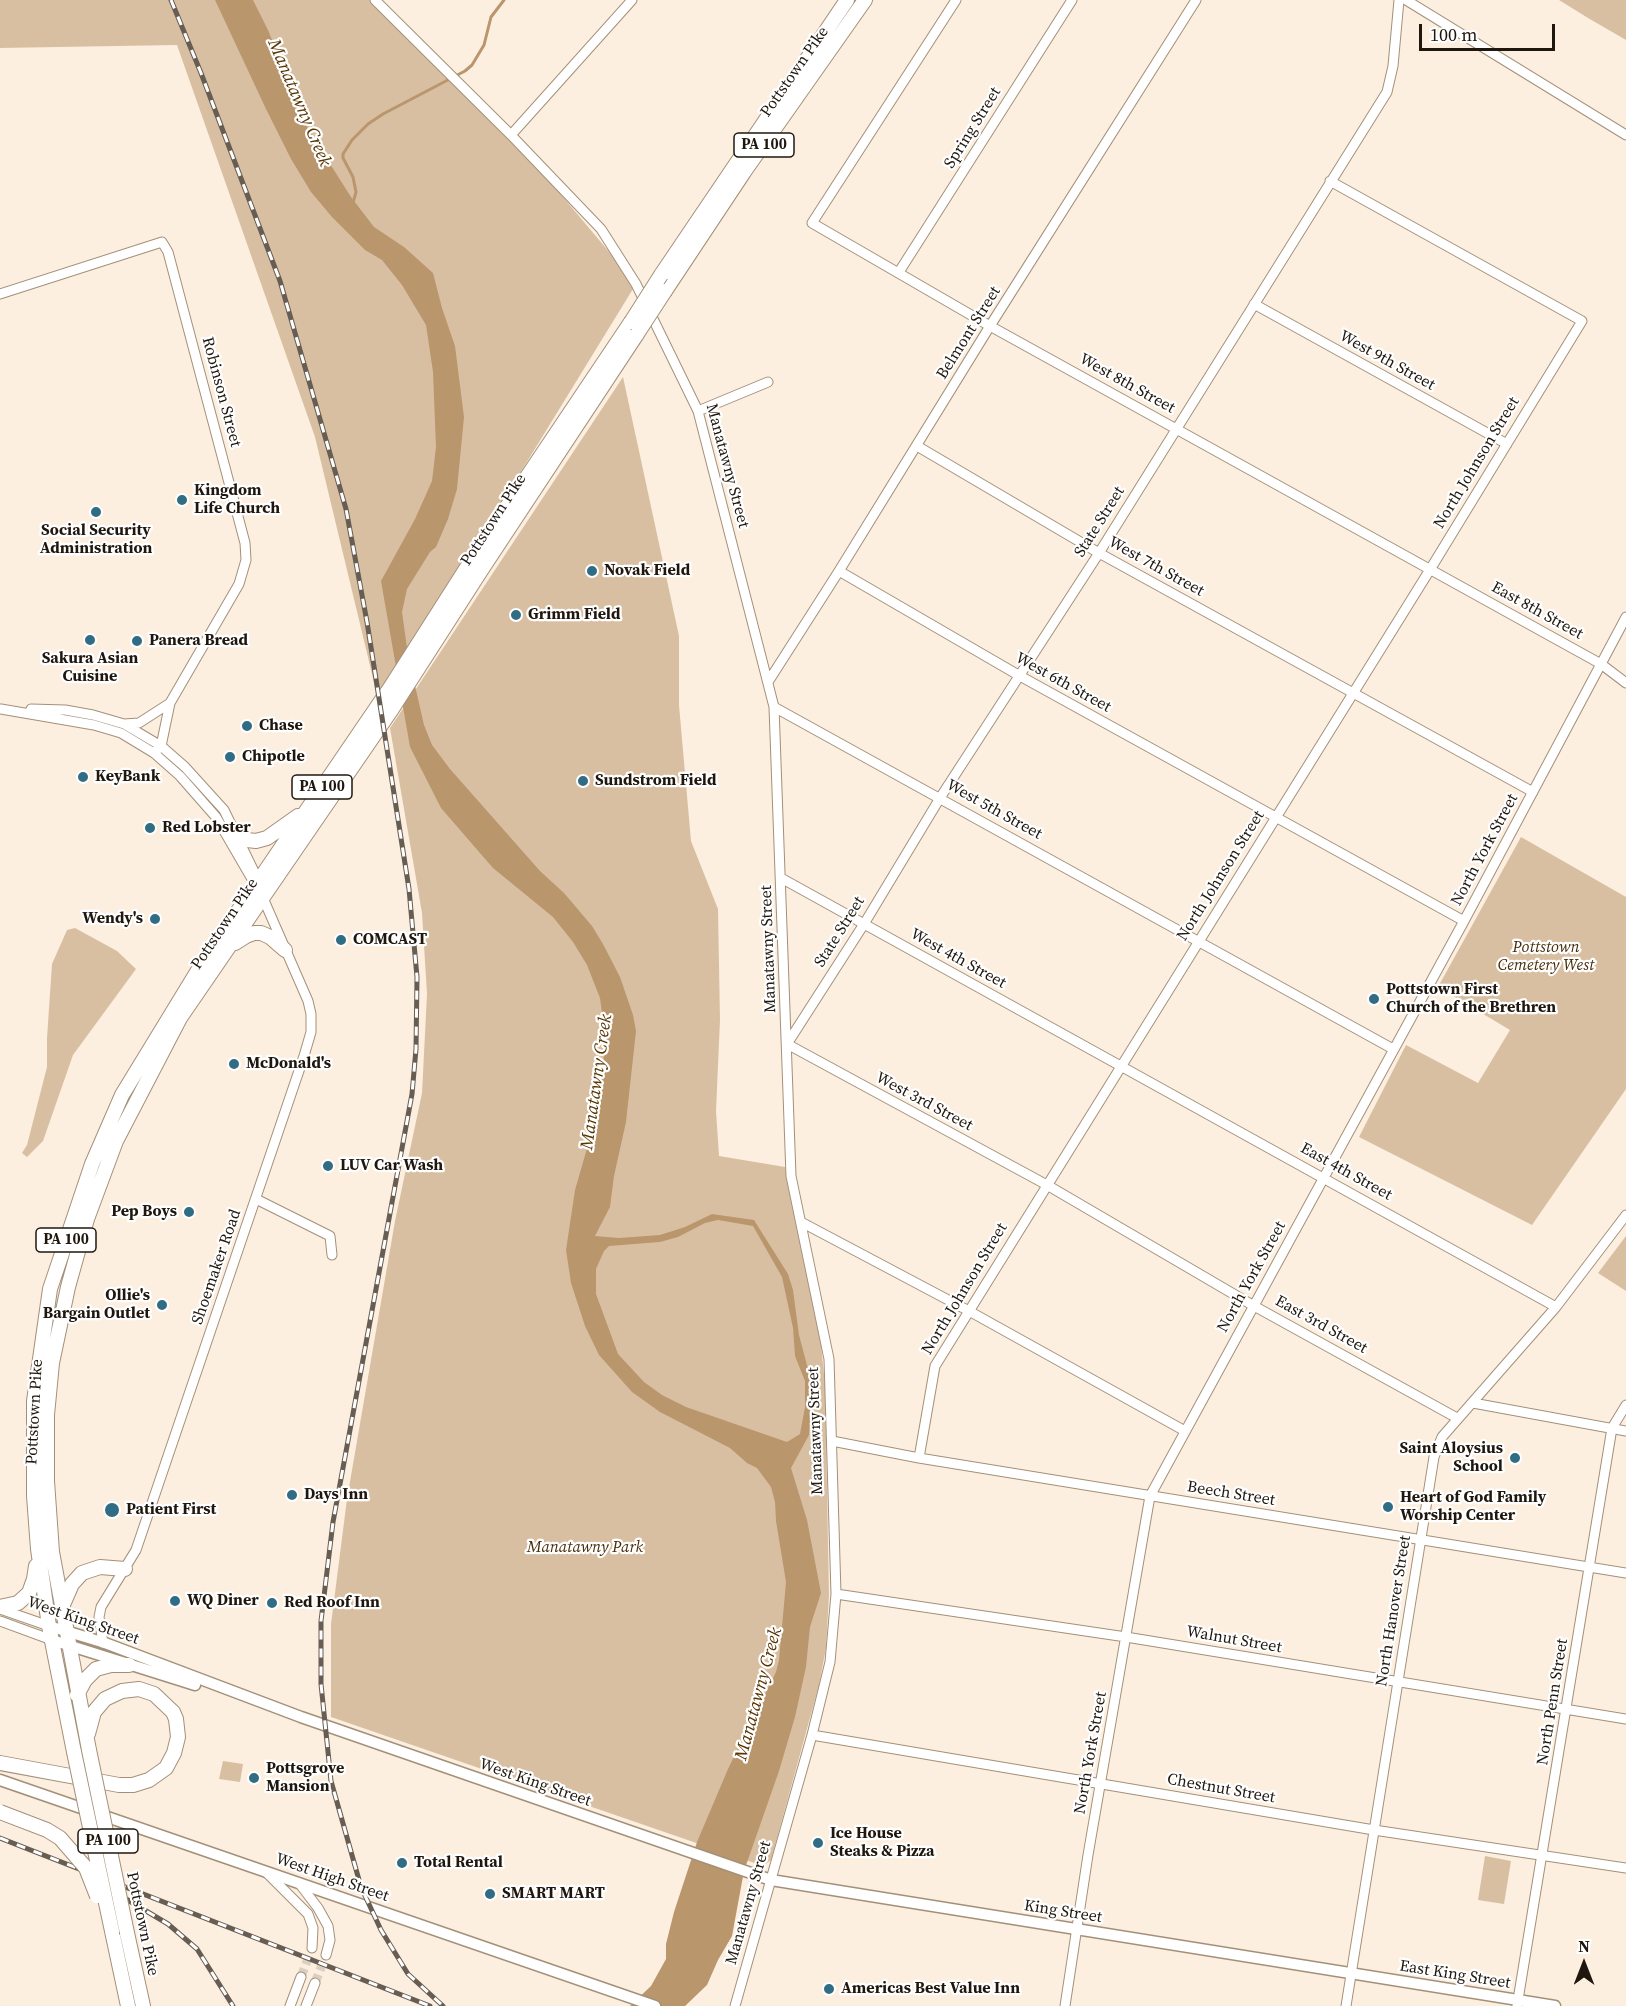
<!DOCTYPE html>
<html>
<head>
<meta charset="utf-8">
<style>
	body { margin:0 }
	#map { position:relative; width:1626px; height:2006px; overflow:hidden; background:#fcefe0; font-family:"Source Serif 4",serif }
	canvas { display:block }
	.north { position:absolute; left:1554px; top:1934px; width:60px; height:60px; -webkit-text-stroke:4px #fff; paint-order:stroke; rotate:0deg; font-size:16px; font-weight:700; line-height:24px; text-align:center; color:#1f170e }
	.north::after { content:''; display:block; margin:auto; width:21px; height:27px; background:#1f170e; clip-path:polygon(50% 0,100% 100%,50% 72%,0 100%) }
	.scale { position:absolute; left:1419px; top:24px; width:136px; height:27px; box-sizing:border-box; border:3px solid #1f170e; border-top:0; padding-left:8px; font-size:18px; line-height:21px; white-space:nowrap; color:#1f170e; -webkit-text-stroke:4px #fff; paint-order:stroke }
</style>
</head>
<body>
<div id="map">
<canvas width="1626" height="2006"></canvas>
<div class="north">N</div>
<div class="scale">100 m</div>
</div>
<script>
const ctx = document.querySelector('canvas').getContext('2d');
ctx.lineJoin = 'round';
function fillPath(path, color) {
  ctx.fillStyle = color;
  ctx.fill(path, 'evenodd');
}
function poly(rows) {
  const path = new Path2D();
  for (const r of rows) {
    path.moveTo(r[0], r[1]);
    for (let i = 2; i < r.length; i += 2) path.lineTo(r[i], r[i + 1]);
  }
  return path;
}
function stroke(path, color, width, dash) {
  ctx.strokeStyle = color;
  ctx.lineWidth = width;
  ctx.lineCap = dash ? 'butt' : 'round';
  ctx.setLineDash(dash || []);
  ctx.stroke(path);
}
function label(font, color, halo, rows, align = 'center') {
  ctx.font = font + ' "Source Serif 4",serif';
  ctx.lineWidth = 4.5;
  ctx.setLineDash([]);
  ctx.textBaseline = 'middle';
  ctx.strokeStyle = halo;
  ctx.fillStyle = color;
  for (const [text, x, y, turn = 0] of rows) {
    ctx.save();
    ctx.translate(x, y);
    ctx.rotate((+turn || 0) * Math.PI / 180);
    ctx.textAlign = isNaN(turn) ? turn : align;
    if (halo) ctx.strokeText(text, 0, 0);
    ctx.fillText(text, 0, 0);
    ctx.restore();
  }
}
fillPath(poly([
	[0,0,376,0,511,135,636,284,379,703,315,437,177,45,0,48],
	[1559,0,1626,0,1626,40,1588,18],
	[623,377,679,636,679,705,691,841,718,909,720,1020,716,1111,719,1156,785,1167,821,1344,825,1385,829,1595,826,1648,819,1685,771,1860,763,1866,331,1717,331,1624,347,1499,395,1221,422,1093,427,994,422,913,390,728],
	[1521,837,1626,897,1626,1089,1532,1225,1359,1137,1406,1045,1478,1083,1510,1030,1438,987],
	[75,928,117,951,136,969,73,1055,43,1141,27,1157,22,1153,27,1145,47,1067,47,1038,52,964,67,930],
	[1626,1236,1626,1291,1598,1273],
	[223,1761,243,1764,240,1782,219,1779],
	[1485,1856,1511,1861,1504,1904,1478,1900]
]), '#d9bfa2');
fillPath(poly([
	[215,0,253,0,268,30,308,129,351,197,374,227,404,247,433,273,442,308,455,346,464,417,457,489,448,519,436,547,430,552,407,589,402,612,408,655,424,725,432,745,450,769,540,871,564,893,592,926,603,944,620,977,633,1015,636,1031,626,1122,614,1176,610,1207,595,1236,619,1238,660,1235,685,1227,712,1214,754,1220,788,1274,793,1290,799,1335,812,1384,809,1435,791,1468,807,1520,821,1593,810,1627,806,1667,795,1717,779,1771,744,1871,732,1936,718,1960,707,1985,685,2006,630,2006,651,1986,666,1959,666,1944,674,1912,697,1842,728,1769,776,1672,779,1660,786,1582,776,1521,775,1502,771,1487,757,1468,747,1463,730,1448,660,1412,632,1392,599,1355,585,1326,571,1283,566,1250,575,1190,592,1131,600,1087,604,1055,604,1028,600,998,587,965,573,942,553,917,493,868,441,808,410,747,381,581,415,519,432,481,436,447,433,372,426,325,402,285,382,260,365,250,332,217,311,192,291,159,266,109],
	[718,1220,753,1226,782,1277,793,1328,795,1356,805,1381,805,1407,800,1434,787,1442,686,1407,662,1395,644,1382,618,1354,596,1294,596,1269,604,1251,609,1246,660,1242,678,1237,705,1223]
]), '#ba966d');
stroke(poly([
	[353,203,356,192,353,177,343,158,343,154,352,140,368,124,383,114,465,71,472,65,484,45,491,17,504,0]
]), '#ba966d', 3);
stroke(poly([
	[301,1977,312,1948],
	[315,1983,326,1955]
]), '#dbcfc0', 9, [9, 4.5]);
const minor = poly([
	[375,0,511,135,601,229,636,284,698,411,774,707,791,1176,829,1359,836,1594,830,1662,812,1735,735,2006],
	[956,0,812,223,990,326,1601,664,1626,683],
	[1406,0,1626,135],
	[511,135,632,0],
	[899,272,1072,0],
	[0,294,162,242,168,252,245,543,246,560,239,584,170,703,161,746,154,753],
	[1254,304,1507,444],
	[698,411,768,382],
	[917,446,1099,553,1533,792],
	[839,571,1020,676,1464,921],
	[768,682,839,571,990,326,1196,0],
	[774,707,1393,1049],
	[1,709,94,725,121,733,154,753,180,776,216,817,263,898,308,1001,311,1014,311,1032,304,1056,136,1550,101,1607,99,1617,103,1643],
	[31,709,65,710,93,715,124,724,161,746,185,767,224,810,260,884],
	[124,724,139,723,170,703],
	[781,878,1556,1307],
	[787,1044,864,924,940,798,1099,553,1387,92,1393,66,1399,0],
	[787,1044,1047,1185,1254,1306,1457,1418],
	[256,1199,330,1236,332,1255],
	[801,1222,969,1311,1185,1431],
	[1473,1403,1626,1431],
	[832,1441,919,1458,1626,1573],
	[919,1458,935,1366,1431,568,1582,321,1330,181],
	[836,1594,1126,1637,1626,1719],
	[0,1609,49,1626],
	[0,1621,52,1640],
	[812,1735,1374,1830,1626,1868],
	[266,1872,308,1914,313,1928,312,1948],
	[299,1883,318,1908,328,1926,330,1940,326,1955],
	[290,2006,301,1977],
	[306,2006,315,1983],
	[1065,2006,1088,1855,1150,1496,1464,921,1626,617],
	[1346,2006,1434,1457,1442,1437,1556,1307,1626,1215],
	[1517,2006,1612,1428,1626,1405]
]);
const major = poly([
	[49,1626,105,1643,301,1717,771,1880,1555,2006],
	[52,1640,195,1685],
	[0,1780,655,2006]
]);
const highway = poly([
	[661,275,847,0],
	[665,291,744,172,865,0],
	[235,831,247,840,256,841,267,838,298,816],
	[235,943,246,936,254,933,261,933,270,937,285,950],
	[0,1607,18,1603,29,1593,34,1579,36,1566],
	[62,1607,72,1584,82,1573,100,1567,125,1569],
	[77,1695,85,1680,96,1669,111,1665,129,1665],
	[89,1750,52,1552,47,1481,47,1415,52,1363,68,1287,87,1219,116,1141,180,1018,392,709,482,569,637,334],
	[74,1752,49,1626,38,1549,34,1496,34,1401,50,1289,92,1164,122,1095,202,964,390,688,478,550,631,322],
	[0,1763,119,1785,133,1785,149,1780,166,1768,174,1753,178,1737,176,1719,173,1712,154,1694,139,1689,122,1691,105,1699,94,1712,88,1734],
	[112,1931,128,2006],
	[127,1933,143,2006]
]);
stroke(minor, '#a49079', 11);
stroke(major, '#a49079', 13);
stroke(highway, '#a49079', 16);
stroke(minor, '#fff', 9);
stroke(major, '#fff', 10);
stroke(highway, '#fff', 14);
const rail = poly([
	[171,0,201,73,280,281,346,509,367,622,409,889,417,977,416,1049,412,1094,333,1522,321,1621,321,1684,331,1781,361,1887,381,1930,408,1974,443,2006],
	[0,1838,430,2006],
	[116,1893,168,1924,197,1949,233,2006]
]);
stroke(rail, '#675d52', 5);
stroke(rail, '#fff', 3, [9]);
const highwayBridge = poly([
	[631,322,661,275],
	[637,334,665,291],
	[89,1750,127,1933],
	[74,1752,112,1931],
	[0,1812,47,1830,60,1838,86,1868,97,1896]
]);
stroke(highwayBridge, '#a49079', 16, []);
stroke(highwayBridge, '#fff', 14);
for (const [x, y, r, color] of [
	[182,500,6,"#306d84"],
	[96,512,6,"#306d84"],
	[592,571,6,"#306d84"],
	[516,615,6,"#306d84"],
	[90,640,6,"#306d84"],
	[137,641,6,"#306d84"],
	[247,726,6,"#306d84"],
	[230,757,6,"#306d84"],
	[83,777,6,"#306d84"],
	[583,781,6,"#306d84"],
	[150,828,6,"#306d84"],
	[155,919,6,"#306d84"],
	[341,940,6,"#306d84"],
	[1374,999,6,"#306d84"],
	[234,1064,6,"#306d84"],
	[328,1166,6,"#306d84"],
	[189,1212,6,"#306d84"],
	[162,1305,6,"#306d84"],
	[1515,1458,6,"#306d84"],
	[292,1495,6,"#306d84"],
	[1388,1507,6,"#306d84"],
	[112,1510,8,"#306d84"],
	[175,1601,6,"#306d84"],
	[272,1603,6,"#306d84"],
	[254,1778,6,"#306d84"],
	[818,1843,6,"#306d84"],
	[402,1863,6,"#306d84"],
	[490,1894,6,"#306d84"],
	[829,1989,6,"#306d84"]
]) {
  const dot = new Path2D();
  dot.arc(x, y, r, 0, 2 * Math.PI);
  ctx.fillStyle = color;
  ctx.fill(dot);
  stroke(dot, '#fff', 2);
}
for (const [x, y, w] of [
	[764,145,60],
	[322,787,60],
	[66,1240,60],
	[108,1841,60]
]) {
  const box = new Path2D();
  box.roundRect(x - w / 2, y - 12, w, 24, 4.5);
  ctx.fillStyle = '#fff';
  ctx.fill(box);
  stroke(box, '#1f170e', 1.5);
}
label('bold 15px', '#1f170e', null, [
	["PA 100",764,145],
	["PA 100",322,787],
	["PA 100",66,1240],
	["PA 100",108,1841]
]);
label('16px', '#1f170e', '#fff', [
	["Pottstown Pike",795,72,-55],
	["Spring Street",973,128,-58],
	["Belmont Street",969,333,-58],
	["West 9th Street",1387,361,29],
	["West 8th Street",1127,384,29],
	["Robinson Street",221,392,75],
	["North Johnson Street",1477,463,-59],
	["Manatawny Street",727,466,75],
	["Pottstown Pike",494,520,-57],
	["State Street",1100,522,-58],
	["West 7th Street",1156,567,29],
	["East 8th Street",1537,611,29],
	["West 6th Street",1063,683,29],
	["West 5th Street",994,810,29],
	["North York Street",1485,850,-62],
	["North Johnson Street",1221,876,-58],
	["Pottstown Pike",225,924,-56],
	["State Street",840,932,-58],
	["Manatawny Street",769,949,-92],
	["West 4th Street",958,959,29],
	["West 3rd Street",924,1102,28],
	["East 4th Street",1346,1172,29],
	["Shoemaker Road",217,1267,-71],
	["North York Street",1252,1277,-61],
	["North Johnson Street",965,1289,-59],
	["East 3rd Street",1321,1325,29],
	["Pottstown Pike",35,1412,-87],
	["Manatawny Street",816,1431,-92],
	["Beech Street",1231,1494,9],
	["North Hanover Street",1394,1611,-81],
	["West King Street",83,1621,19],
	["Walnut Street",1234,1640,10],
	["North Penn Street",1553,1702,-81],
	["North York Street",1091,1753,-80],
	["West King Street",535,1783,19],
	["Chestnut Street",1221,1789,10],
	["West High Street",332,1878,19],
	["Manatawny Street",749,1903,-74],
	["King Street",1063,1912,9],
	["Pottstown Pike",142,1924,78],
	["East King Street",1455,1975,9]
]);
label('bold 16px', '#1f170e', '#fff', [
	["Kingdom",194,491],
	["Life Church",194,509],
	["Social Security",96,531,"center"],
	["Administration",96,549,"center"],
	["Novak Field",604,571],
	["Grimm Field",528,615],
	["Panera Bread",149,641],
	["Sakura Asian",90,659,"center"],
	["Cuisine",90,677,"center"],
	["Chase",259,726],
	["Chipotle",242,757],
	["KeyBank",95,777],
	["Sundstrom Field",595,781],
	["Red Lobster",162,828],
	["Wendy's",143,919,"right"],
	["COMCAST",353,940],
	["Pottstown First",1386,990],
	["Church of the Brethren",1386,1008],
	["McDonald's",246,1064],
	["LUV Car Wash",340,1166],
	["Pep Boys",177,1212,"right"],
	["Ollie's",150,1296,"right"],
	["Bargain Outlet",150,1314,"right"],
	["Saint Aloysius",1503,1449,"right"],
	["School",1503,1467,"right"],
	["Days Inn",304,1495],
	["Heart of God Family",1400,1498],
	["Worship Center",1400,1516],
	["Patient First",126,1510],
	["WQ Diner",187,1601],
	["Red Roof Inn",284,1603],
	["Pottsgrove",266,1769],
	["Mansion",266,1787],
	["Ice House",830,1834],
	["Steaks & Pizza",830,1852],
	["Total Rental",414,1863],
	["SMART MART",502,1894],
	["Americas Best Value Inn",841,1989]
], 'left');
label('italic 16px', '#462d0a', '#fff', [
	["Pottstown",1546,948],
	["Cemetery West",1546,966],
	["Manatawny Park",585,1548]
]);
label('italic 18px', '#583500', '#fff', [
	["Manatawny Creek",299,103,67],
	["Manatawny Creek",597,1082,-82],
	["Manatawny Creek",759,1694,-75]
]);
</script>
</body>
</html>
